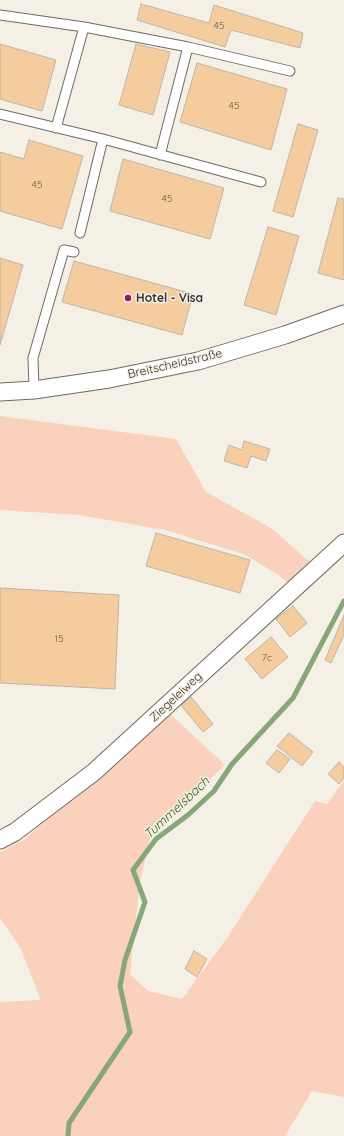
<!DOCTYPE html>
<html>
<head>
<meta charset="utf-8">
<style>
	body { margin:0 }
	canvas { display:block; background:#f4f0e5 }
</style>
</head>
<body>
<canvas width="344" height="1136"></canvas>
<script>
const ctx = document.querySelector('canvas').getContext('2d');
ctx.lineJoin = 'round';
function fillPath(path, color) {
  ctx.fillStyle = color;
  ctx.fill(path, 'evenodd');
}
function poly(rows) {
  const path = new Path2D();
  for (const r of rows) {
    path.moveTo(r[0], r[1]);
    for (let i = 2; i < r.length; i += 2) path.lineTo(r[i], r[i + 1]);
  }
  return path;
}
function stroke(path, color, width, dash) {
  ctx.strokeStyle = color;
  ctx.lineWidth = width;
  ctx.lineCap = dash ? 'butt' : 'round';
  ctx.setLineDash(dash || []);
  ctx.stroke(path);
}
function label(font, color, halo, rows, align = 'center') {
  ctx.font = font + ' Quicksand,sans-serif';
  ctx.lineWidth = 3;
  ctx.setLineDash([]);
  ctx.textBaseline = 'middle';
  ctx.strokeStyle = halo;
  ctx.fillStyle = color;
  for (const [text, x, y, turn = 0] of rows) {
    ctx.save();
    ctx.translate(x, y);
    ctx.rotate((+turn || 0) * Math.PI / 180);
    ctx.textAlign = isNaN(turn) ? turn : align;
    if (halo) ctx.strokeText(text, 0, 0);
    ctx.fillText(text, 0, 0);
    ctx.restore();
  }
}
fillPath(poly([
	[0,416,176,439,206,492,271,528,317,568,294,589,279,575,244,554,165,530,79,515,0,510],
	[168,712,225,765,150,838,140,881,130,974,148,991,182,999,227,938,315,801,327,804,344,781,344,1097,312,1091,285,1136,0,1136,0,1002,41,1000,20,947,0,918,0,852,24,840]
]), '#f9d1bd');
stroke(poly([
	[68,1136,69,1123,130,1032,120,986,125,960,145,902,133,870,156,839,188,815,214,791,232,764,293,698,344,601]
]), '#87a779', 5);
const building = poly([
	[141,4,209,23,214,5,303,33,300,48,231,30,225,47,137,20,141,4],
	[0,44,56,60,42,111,0,99,0,44],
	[136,44,170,52,153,115,119,105,136,44],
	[197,63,287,89,271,150,180,122,197,63],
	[298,124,318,130,293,217,273,211,298,124],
	[29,140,83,156,62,229,0,211,0,152,24,159,29,140],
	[123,159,224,188,210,239,110,211,123,159],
	[338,198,344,199,344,280,318,273,338,198],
	[268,227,299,236,276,315,244,305,268,227],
	[0,258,23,265,0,345,0,258],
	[74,261,193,294,182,335,62,302,74,261],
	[244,441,270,449,266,461,251,456,247,468,224,461,229,445,242,450,244,441],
	[156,533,250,560,240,593,146,566,156,533],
	[0,588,119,595,115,689,0,683,0,588],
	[293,606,307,623,290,637,276,619,293,606],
	[344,615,344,635,331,663,325,660,344,615],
	[271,637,288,657,262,679,245,659,271,637],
	[191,697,213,724,203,732,181,705,191,697],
	[289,733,313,752,302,766,277,746,289,733],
	[277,750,290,759,279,773,266,763,277,750],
	[339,762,344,767,344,778,339,784,328,774,339,762],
	[194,951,207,959,197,977,185,969,194,951]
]);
fillPath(building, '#f4cc9e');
stroke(building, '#bdb5ab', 1);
const service = poly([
	[0,15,84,27,56,128],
	[84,27,188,47,290,71],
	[0,114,103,139,80,233],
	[103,139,261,182],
	[160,155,188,47],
	[34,390,33,358,64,250,74,252]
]);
const minor = poly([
	[0,392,34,390,109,379,198,361,285,335,344,314],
	[0,840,15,832,94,772,344,543]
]);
stroke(service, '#6f6b61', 11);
stroke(minor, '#6f6b61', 19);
stroke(service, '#fff', 9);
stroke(minor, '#fff', 17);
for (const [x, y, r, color] of [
	[128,298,4,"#941872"]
]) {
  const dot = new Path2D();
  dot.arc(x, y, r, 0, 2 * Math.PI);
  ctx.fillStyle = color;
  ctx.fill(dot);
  stroke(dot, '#f4f0e5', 1.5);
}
label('10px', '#665a4c', null, [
	["45",219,26],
	["45",234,106],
	["45",37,185],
	["45",167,199],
	["15",59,639],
	["7c",267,658]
]);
label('bold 12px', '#363430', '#f4f0e5', [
	["Hotel - Visa",136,298]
], 'left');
label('12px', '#363430', '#f4f0e5', [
	["Breitscheidstraße",175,364,-13],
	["Ziegeleiweg",176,697,-43]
]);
label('italic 13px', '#345d1d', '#f4f0e5', [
	["Tummelsbach",177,808,-43]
]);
</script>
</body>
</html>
